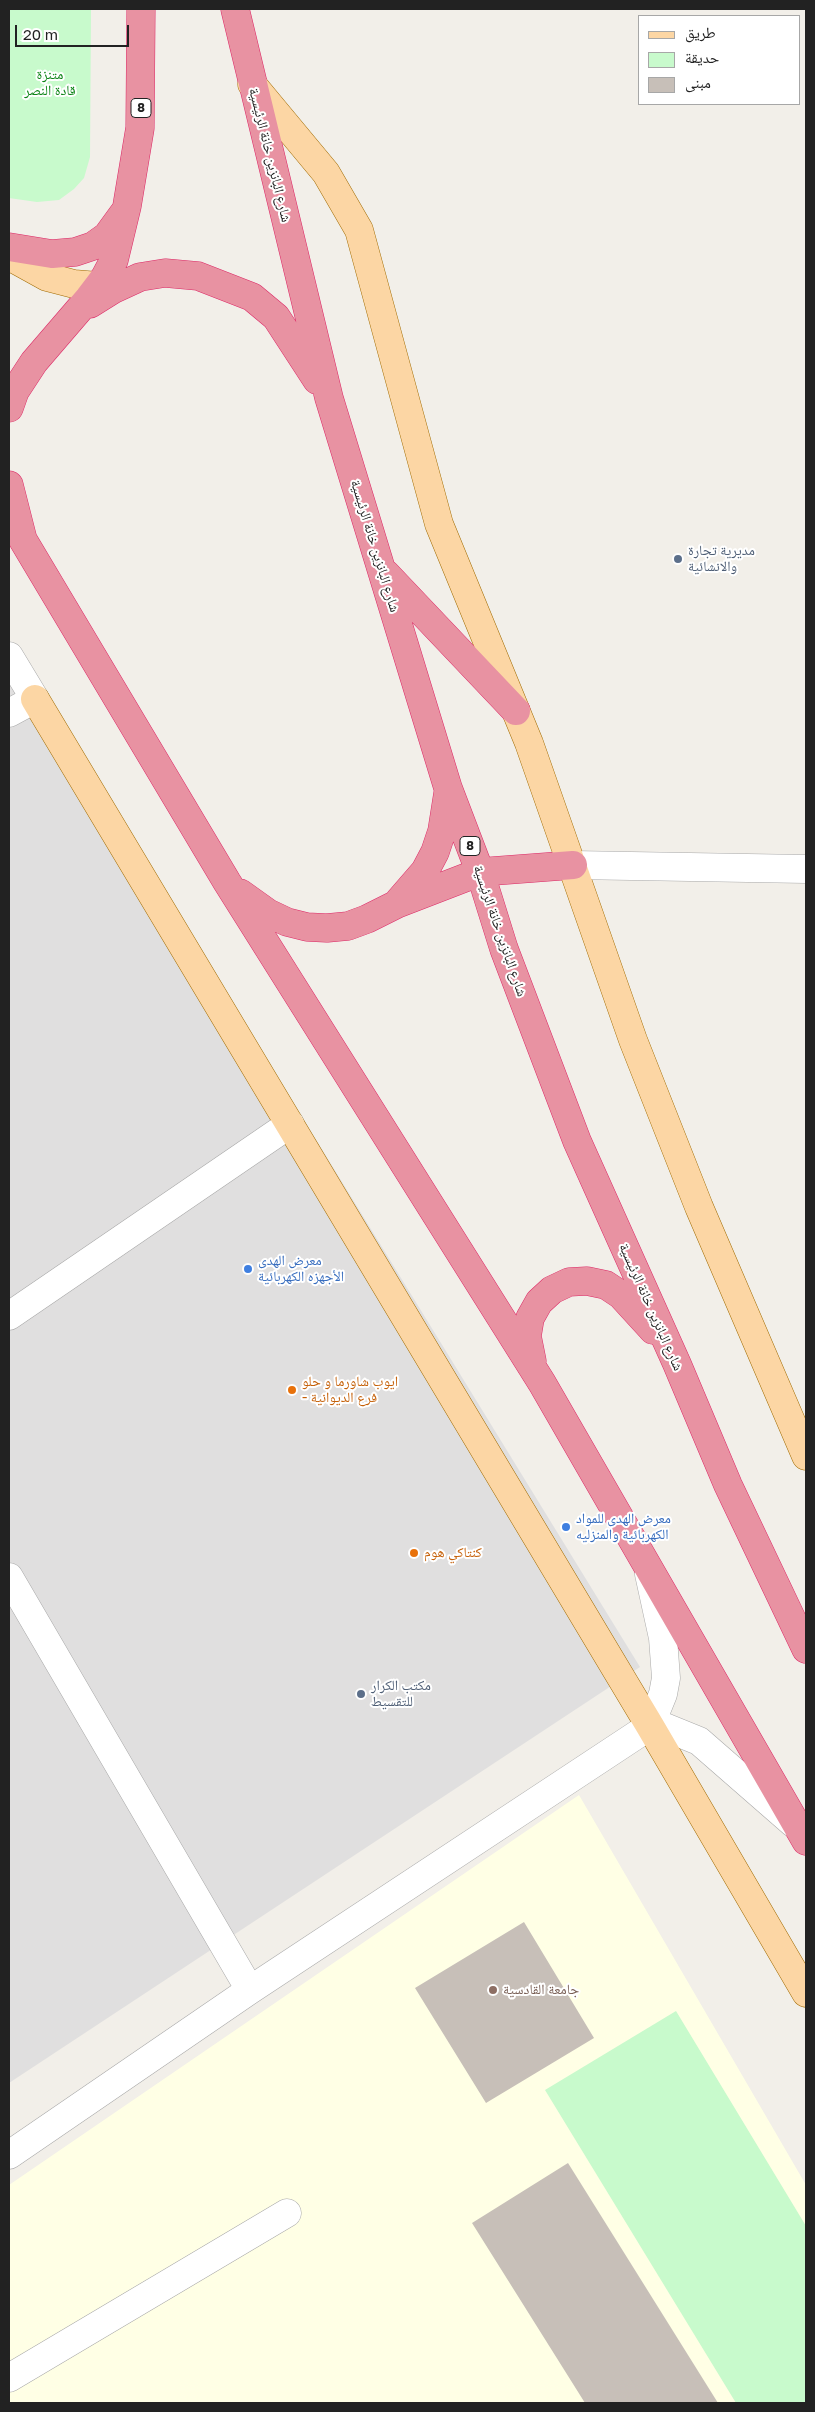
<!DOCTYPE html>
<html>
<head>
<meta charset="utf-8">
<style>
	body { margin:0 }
	#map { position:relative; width:815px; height:2412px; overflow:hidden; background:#f2efe9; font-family:"Golos Text","Noto Naskh Arabic",sans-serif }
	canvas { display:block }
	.frame { position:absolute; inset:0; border:10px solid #222; pointer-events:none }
	.legend { position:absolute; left:638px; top:15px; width:162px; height:90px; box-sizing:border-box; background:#fff; border:1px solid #a7a7a7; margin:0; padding:6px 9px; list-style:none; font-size:15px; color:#222 }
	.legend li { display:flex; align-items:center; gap:10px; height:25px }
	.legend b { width:25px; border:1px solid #a7a7a7 }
	.scale { position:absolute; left:15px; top:25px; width:114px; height:22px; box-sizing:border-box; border:2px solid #222; border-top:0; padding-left:6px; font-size:15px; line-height:18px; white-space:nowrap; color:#222; -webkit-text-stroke:4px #fff; paint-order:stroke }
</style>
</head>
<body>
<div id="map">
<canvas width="815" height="2412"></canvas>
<div class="frame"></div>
<ul class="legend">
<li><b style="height:6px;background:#fcd6a4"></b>طريق</li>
<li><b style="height:14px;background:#c8facc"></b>حديقة</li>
<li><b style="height:14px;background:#c7bfb8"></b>مبنى</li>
</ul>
<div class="scale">20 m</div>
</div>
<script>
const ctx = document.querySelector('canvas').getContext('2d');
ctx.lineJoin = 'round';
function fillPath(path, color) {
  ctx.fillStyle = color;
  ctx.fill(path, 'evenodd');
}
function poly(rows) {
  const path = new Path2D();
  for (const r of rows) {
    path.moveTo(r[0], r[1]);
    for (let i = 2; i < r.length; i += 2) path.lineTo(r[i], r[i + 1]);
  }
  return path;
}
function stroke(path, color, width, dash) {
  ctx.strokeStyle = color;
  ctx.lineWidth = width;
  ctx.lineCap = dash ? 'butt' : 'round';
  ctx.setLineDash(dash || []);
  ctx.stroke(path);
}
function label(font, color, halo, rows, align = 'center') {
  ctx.font = font + ' "Golos Text","Noto Naskh Arabic",sans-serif';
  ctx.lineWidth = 4;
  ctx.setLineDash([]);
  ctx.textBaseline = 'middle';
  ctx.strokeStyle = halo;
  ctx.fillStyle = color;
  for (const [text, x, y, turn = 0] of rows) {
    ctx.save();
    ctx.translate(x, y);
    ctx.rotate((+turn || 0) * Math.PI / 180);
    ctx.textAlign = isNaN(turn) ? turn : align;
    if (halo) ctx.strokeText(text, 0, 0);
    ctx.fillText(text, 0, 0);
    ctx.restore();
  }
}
fillPath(poly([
	[9,640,640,1667,9,2083]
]), '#e0dfdf');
fillPath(poly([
	[579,1795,806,2185,806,2403,9,2403,9,2185]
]), '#ffffe5');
fillPath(poly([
	[9,9,91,9,90,157,84,178,74,189,59,200,37,202,9,198],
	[676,2011,806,2226,806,2403,736,2403,545,2090]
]), '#c8facc');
fillPath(poly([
	[524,1922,594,2038,486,2103,415,1988],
	[568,2163,718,2403,585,2403,472,2223]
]), '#c7bfb8');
const minor = poly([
	[9,656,35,699,9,713],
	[573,865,806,869],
	[9,1316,290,1124],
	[9,1577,250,1990],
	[650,1726,667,1728,699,1741,793,1823],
	[9,2155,250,1990,650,1726,663,1694,666,1678,663,1638,649,1574],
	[9,2378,287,2213]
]);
const major = poly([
	[252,84,326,173,359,230,439,524,529,743,633,1040,699,1207,806,1456],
	[9,256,47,277,74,284,98,286,119,281],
	[35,699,650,1726,806,1993]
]);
const highway = poly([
	[235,9,329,398,448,788,480,872,504,949,577,1141,677,1364,728,1485,806,1649],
	[9,247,52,254,75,252,93,246,107,236,123,214],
	[90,304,114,289,140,277,165,273,198,276,252,297,276,317,317,380],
	[9,408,15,391,34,362,89,298,105,277,114,260,127,206,140,128,141,9],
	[9,485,23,540,227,882,542,1383,806,1841],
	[386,574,516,711],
	[240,893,268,913,287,922,307,927,327,928,348,926,367,919,397,904,480,872,573,865],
	[399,901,425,871,435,852,442,831,448,793],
	[532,1361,527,1336,530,1318,539,1302,552,1290,569,1282,587,1281,606,1285,621,1295,653,1330]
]);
stroke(minor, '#a9a9a9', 29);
stroke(major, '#a06b00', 29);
stroke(highway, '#dc2a67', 29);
stroke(minor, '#fff', 28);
stroke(major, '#fcd6a4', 28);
stroke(highway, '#e892a2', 28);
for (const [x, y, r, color] of [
	[678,559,5,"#5c6f8a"],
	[248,1269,5,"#3f7fe0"],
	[292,1390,5,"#e8710a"],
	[566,1527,5,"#3f7fe0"],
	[414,1553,5,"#e8710a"],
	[361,1694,5,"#5c6f8a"],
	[493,1990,5,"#8d6e63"]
]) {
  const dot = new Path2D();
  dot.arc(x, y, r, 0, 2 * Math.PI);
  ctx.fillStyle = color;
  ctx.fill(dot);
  stroke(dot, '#fff', 2);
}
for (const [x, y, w] of [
	[141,108,20],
	[470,846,20]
]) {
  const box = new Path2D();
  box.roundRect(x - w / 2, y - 9.5, w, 19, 4);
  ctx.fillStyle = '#fff';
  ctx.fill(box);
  stroke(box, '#222', 1);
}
label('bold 12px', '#222', null, [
	["8",141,108],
	["8",470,846]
]);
label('14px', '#0c8416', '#fff', [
	["متنزة",50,75],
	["قادة النصر",50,91]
]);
label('14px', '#222', '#fff', [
	["شارع البانزين خانة الرئيسية",270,155,76],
	["شارع البانزين خانة الرئيسية",375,546,73],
	["شارع البانزين خانة الرئيسية",500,931,71],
	["شارع البانزين خانة الرئيسية",651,1307,66]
]);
label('14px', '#4e5e75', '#fff', [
	["مديرية تجارة",688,551],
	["والانشائية",688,567],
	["مكتب الكرار",371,1686],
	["للتقسيط",371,1702]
], 'left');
label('14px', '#366cbe', '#fff', [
	["معرض الهدى",258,1261],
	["الأجهزه الكهربائية",258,1277],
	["معرض الهدى للمواد",576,1519],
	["الكهربائية والمنزليه",576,1535]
], 'left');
label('14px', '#c56008', '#fff', [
	["ايوب شاورما و حلو",302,1382],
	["- فرع الديوانية",302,1398],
	["كنتاكي هوم",424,1553]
], 'left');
label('14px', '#785e54', '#fff', [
	["جامعة القادسية",503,1990]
], 'left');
</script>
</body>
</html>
